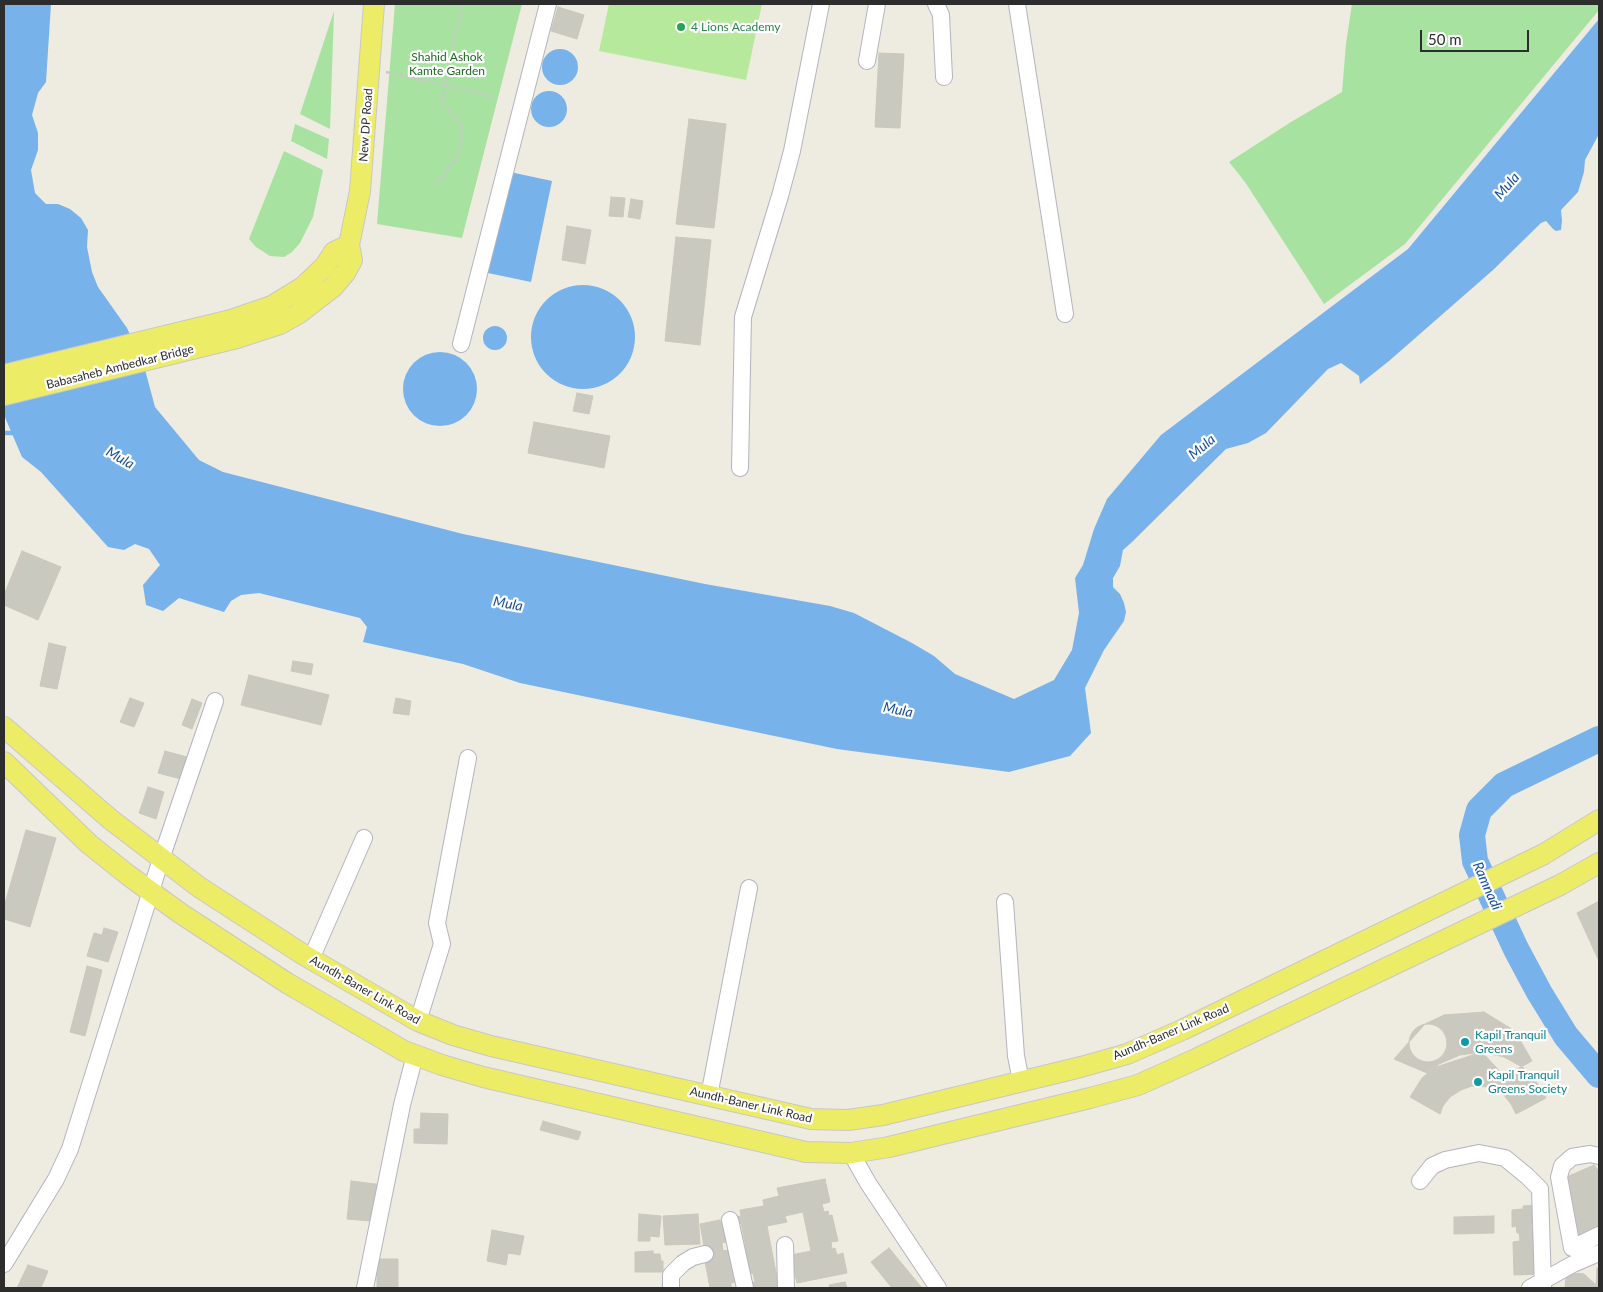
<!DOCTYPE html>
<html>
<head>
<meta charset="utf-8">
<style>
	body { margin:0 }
	#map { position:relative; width:1603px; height:1292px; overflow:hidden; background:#eeebe1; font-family:Lato,sans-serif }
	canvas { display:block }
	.frame { position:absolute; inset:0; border:5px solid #2d2d2d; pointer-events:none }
	.scale { position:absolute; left:1420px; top:30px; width:109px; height:22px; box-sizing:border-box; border:2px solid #2d2d2d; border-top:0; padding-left:6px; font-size:15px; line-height:18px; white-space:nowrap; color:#2d2d2d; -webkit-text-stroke:4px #fff; paint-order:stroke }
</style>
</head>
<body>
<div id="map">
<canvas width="1603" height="1292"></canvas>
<div class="frame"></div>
<div class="scale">50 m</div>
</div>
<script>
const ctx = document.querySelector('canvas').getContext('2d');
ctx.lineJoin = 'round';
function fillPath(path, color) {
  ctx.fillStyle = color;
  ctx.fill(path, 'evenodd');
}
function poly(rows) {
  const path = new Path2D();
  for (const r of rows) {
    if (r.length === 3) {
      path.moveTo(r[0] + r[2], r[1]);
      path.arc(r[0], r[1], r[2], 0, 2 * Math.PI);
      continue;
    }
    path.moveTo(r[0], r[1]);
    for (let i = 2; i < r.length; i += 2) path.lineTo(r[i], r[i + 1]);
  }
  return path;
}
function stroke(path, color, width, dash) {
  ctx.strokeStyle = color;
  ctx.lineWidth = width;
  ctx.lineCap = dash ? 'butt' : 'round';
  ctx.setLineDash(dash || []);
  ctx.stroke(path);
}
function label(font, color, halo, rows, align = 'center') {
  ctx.font = font + ' Lato,sans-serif';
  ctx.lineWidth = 4.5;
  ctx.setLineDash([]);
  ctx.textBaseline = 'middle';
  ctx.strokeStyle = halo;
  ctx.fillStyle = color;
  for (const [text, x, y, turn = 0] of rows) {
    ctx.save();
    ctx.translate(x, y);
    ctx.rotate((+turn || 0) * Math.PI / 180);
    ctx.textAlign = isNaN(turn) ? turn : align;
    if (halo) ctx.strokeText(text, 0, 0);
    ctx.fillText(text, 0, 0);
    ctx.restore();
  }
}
fillPath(poly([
	[395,4,522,4,462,238,377,224],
	[1352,4,1599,4,1599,10,1405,244,1324,304,1245,182,1229,162,1291,122,1342,92,1346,44],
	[334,11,330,129,300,114],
	[295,124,329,139,327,159,291,141],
	[284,151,323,170,313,217,300,243,292,252,284,257,270,256,256,247,249,239]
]), '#a7e2a0');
fillPath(poly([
	[609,4,762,4,746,80,599,51]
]), '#b7e99c');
fillPath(poly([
	[4,4,51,4,46,82,38,93,32,115,38,133,38,150,31,170,35,193,46,204,58,204,70,209,81,218,88,230,87,247,92,272,98,287,127,328,144,366,155,407,199,460,223,472,463,534,705,584,830,606,854,613,912,643,934,656,955,674,1014,699,1054,680,1072,650,1079,613,1075,578,1083,565,1094,529,1107,499,1161,435,1408,249,1599,19,1599,134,1585,160,1584,172,1578,192,1561,210,1562,221,1561,230,1556,231,1553,229,1546,221,1541,223,1493,270,1389,361,1360,384,1359,376,1341,363,1328,369,1266,433,1248,443,1226,449,1131,543,1123,550,1120,566,1113,578,1113,587,1120,594,1124,603,1126,612,1124,621,1104,650,1085,688,1091,733,1070,756,1009,772,837,749,520,683,463,664,363,642,367,627,360,618,259,593,241,595,231,601,224,612,179,598,163,611,146,605,143,585,160,565,149,549,135,544,124,550,108,547,41,472,22,457,4,415],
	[560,67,18],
	[549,109,18],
	[510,172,552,181,531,282,488,273],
	[583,337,52],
	[495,338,12],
	[440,389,37]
]), '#78b2eb');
stroke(poly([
	[4,433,17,433]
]), '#78b2eb', 4.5);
stroke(poly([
	[1599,739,1504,785,1479,810,1472,835,1475,861,1516,949,1539,992,1566,1036,1599,1075]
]), '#78b2eb', 26);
const building = poly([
	[558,7,584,15,577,39,551,31,558,7],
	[879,53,904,54,900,128,875,127,879,53],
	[689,119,726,124,714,228,676,224,689,119],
	[611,197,625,198,623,217,609,216,611,197],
	[631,199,643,201,640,219,628,217,631,199],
	[567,226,591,230,585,264,562,260,567,226],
	[676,237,711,240,700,345,665,341,676,237],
	[577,393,593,396,589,414,573,411,577,393],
	[534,422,610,436,604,468,528,453,534,422],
	[22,551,61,567,38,620,4,605,4,595,22,551],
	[49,643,66,647,57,689,40,686,49,643],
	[293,661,313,664,311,675,291,671,293,661],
	[249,675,329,695,321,725,241,705,249,675],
	[130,698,144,703,134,727,120,722,130,698],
	[396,698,411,701,409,715,393,713,396,698],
	[192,699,202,703,192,729,182,725,192,699],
	[165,751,187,757,181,779,158,773,165,751],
	[148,787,164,792,156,819,139,813,148,787],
	[26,830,56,838,30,927,4,919,4,907,26,830],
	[1599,901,1599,959,1598,959,1577,913,1599,901],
	[104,928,118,932,108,962,87,956,94,933,102,935,104,928],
	[87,966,102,970,85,1036,70,1032,87,966],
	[1484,1012,1515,1031,1532,1061,1504,1076,1482,1052,1433,1068,1427,1073,1394,1059,1425,1024,1444,1015,1484,1012],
	[1428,1043,19],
	[1482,1052,1504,1057,1524,1068,1539,1085,1546,1098,1516,1114,1511,1104,1503,1094,1488,1087,1472,1086,1461,1090,1450,1097,1443,1106,1440,1114,1410,1097,1422,1078,1439,1064,1460,1055,1482,1052],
	[421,1113,448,1114,447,1144,414,1143,414,1129,420,1129,421,1113],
	[543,1121,581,1132,578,1140,540,1130,543,1121],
	[1594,1165,1599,1171,1599,1230,1575,1240,1562,1179,1594,1165],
	[825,1179,830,1202,822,1204,824,1212,828,1211,829,1216,832,1215,838,1241,831,1242,832,1249,835,1248,837,1255,843,1253,847,1273,797,1283,791,1255,811,1251,803,1212,785,1216,787,1222,767,1226,779,1288,751,1288,750,1283,755,1282,753,1273,748,1274,743,1249,746,1248,741,1223,738,1224,737,1217,741,1216,740,1210,764,1206,763,1200,779,1196,777,1188,825,1179],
	[351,1181,384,1185,381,1208,372,1206,370,1221,347,1219,351,1181],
	[1536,1205,1536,1222,1531,1223,1532,1231,1537,1230,1537,1243,1533,1243,1534,1258,1538,1258,1538,1274,1514,1275,1513,1242,1520,1241,1519,1233,1517,1233,1516,1226,1512,1227,1512,1210,1523,1209,1523,1206,1536,1205],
	[639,1214,661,1216,659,1237,650,1236,650,1241,638,1241,639,1214],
	[698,1214,700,1244,665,1245,663,1216,698,1214],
	[1494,1216,1494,1233,1454,1234,1454,1217,1494,1216],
	[720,1220,721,1223,727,1222,730,1241,722,1243,723,1251,733,1249,738,1275,734,1276,735,1282,731,1283,731,1288,710,1288,704,1256,709,1255,707,1245,704,1246,700,1224,720,1220],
	[492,1230,524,1236,520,1255,508,1253,506,1265,487,1261,492,1230],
	[889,1248,922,1288,892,1288,871,1262,889,1248],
	[653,1251,653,1254,660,1254,661,1261,663,1261,663,1272,635,1272,635,1252,653,1251],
	[377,1259,398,1259,398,1288,377,1288,377,1259],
	[28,1265,48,1271,41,1288,17,1288,28,1265],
	[1597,1268,1599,1269,1599,1288,1565,1288,1566,1278,1572,1273,1584,1274,1596,1285,1597,1268],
	[845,1282,847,1288,830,1288,829,1285,845,1282]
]);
fillPath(building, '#cac9bf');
stroke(building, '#cac8ba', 1);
const minor = poly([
	[936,4,941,15,944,77],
	[1017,4,1065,314],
	[867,61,877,4],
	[461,344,548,4],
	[740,468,743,317,780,196,792,151,821,4],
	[1005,902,1016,1056,1021,1081],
	[311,959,364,838],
	[418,1021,442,944,437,923,468,758],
	[709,1096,749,888],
	[851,1153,868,1183,938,1288],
	[1599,1156,1590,1154,1572,1157,1562,1166,1559,1177,1572,1248,1599,1235],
	[1420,1181,1432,1166,1445,1160,1479,1153,1505,1158,1527,1176,1540,1189,1543,1288],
	[730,1220,745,1288],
	[785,1245,786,1288],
	[4,1264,56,1179,70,1149,161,859,215,701],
	[365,1288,402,1105,415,1055],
	[671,1288,671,1275,683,1263,693,1257,705,1254],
	[1530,1288,1573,1264,1599,1253]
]);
const major = poly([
	[4,375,231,320,272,306,303,287,325,266,334,252,349,245],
	[4,395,237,338,280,324,298,314,333,287,345,273,352,260,349,245,360,191,374,4],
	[4,727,110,819,199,887,304,955,418,1021,453,1035,491,1046,811,1119,848,1120,883,1115,1081,1067,1127,1054,1182,1030,1544,854,1599,820],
	[4,762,89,844,128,875,180,913,287,983,404,1051,442,1065,483,1077,806,1152,851,1153,889,1147,1090,1098,1138,1085,1196,1059,1560,885,1599,863]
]);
stroke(minor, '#b4b4c0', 18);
stroke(major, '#c8c8c8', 22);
stroke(poly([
	[386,72,491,96],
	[437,184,456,159,461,141,462,125,444,105,443,97,462,4]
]), '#c8c8c8', 2.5, [4, 2.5]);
stroke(minor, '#fff', 16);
stroke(major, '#edec67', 20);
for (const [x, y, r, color] of [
	[681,27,5,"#2e9e5b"],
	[1465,1042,5,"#0f9aa8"],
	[1478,1082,5,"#0f9aa8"]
]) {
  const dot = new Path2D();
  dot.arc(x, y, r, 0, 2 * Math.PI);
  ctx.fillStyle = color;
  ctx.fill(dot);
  stroke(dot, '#fff', 2);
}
label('12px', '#27864d', '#fff', [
	["4 Lions Academy",691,27]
], 'left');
label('12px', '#1e6a20', '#fff', [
	["Shahid Ashok",447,57],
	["Kamte Garden",447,71]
]);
label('12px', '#2d2d2d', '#fff', [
	["New DP Road",366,125,-86],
	["Babasaheb Ambedkar Bridge",120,367,-14],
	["Aundh-Baner Link Road",365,990,30],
	["Aundh-Baner Link Road",1171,1032,-23],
	["Aundh-Baner Link Road",751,1105,13]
]);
label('12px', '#0d838f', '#fff', [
	["Kapil Tranquil",1475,1035],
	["Greens",1475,1049],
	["Kapil Tranquil",1488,1075],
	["Greens Society",1488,1089]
], 'left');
label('italic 14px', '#124d9c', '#fff', [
	["Mula",1507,186,-49],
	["Mula",1202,447,-40],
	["Mula",120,458,30],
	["Mula",508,604,10],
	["Mula",898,710,11],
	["Ramnadi",1487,886,66]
]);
</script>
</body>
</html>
